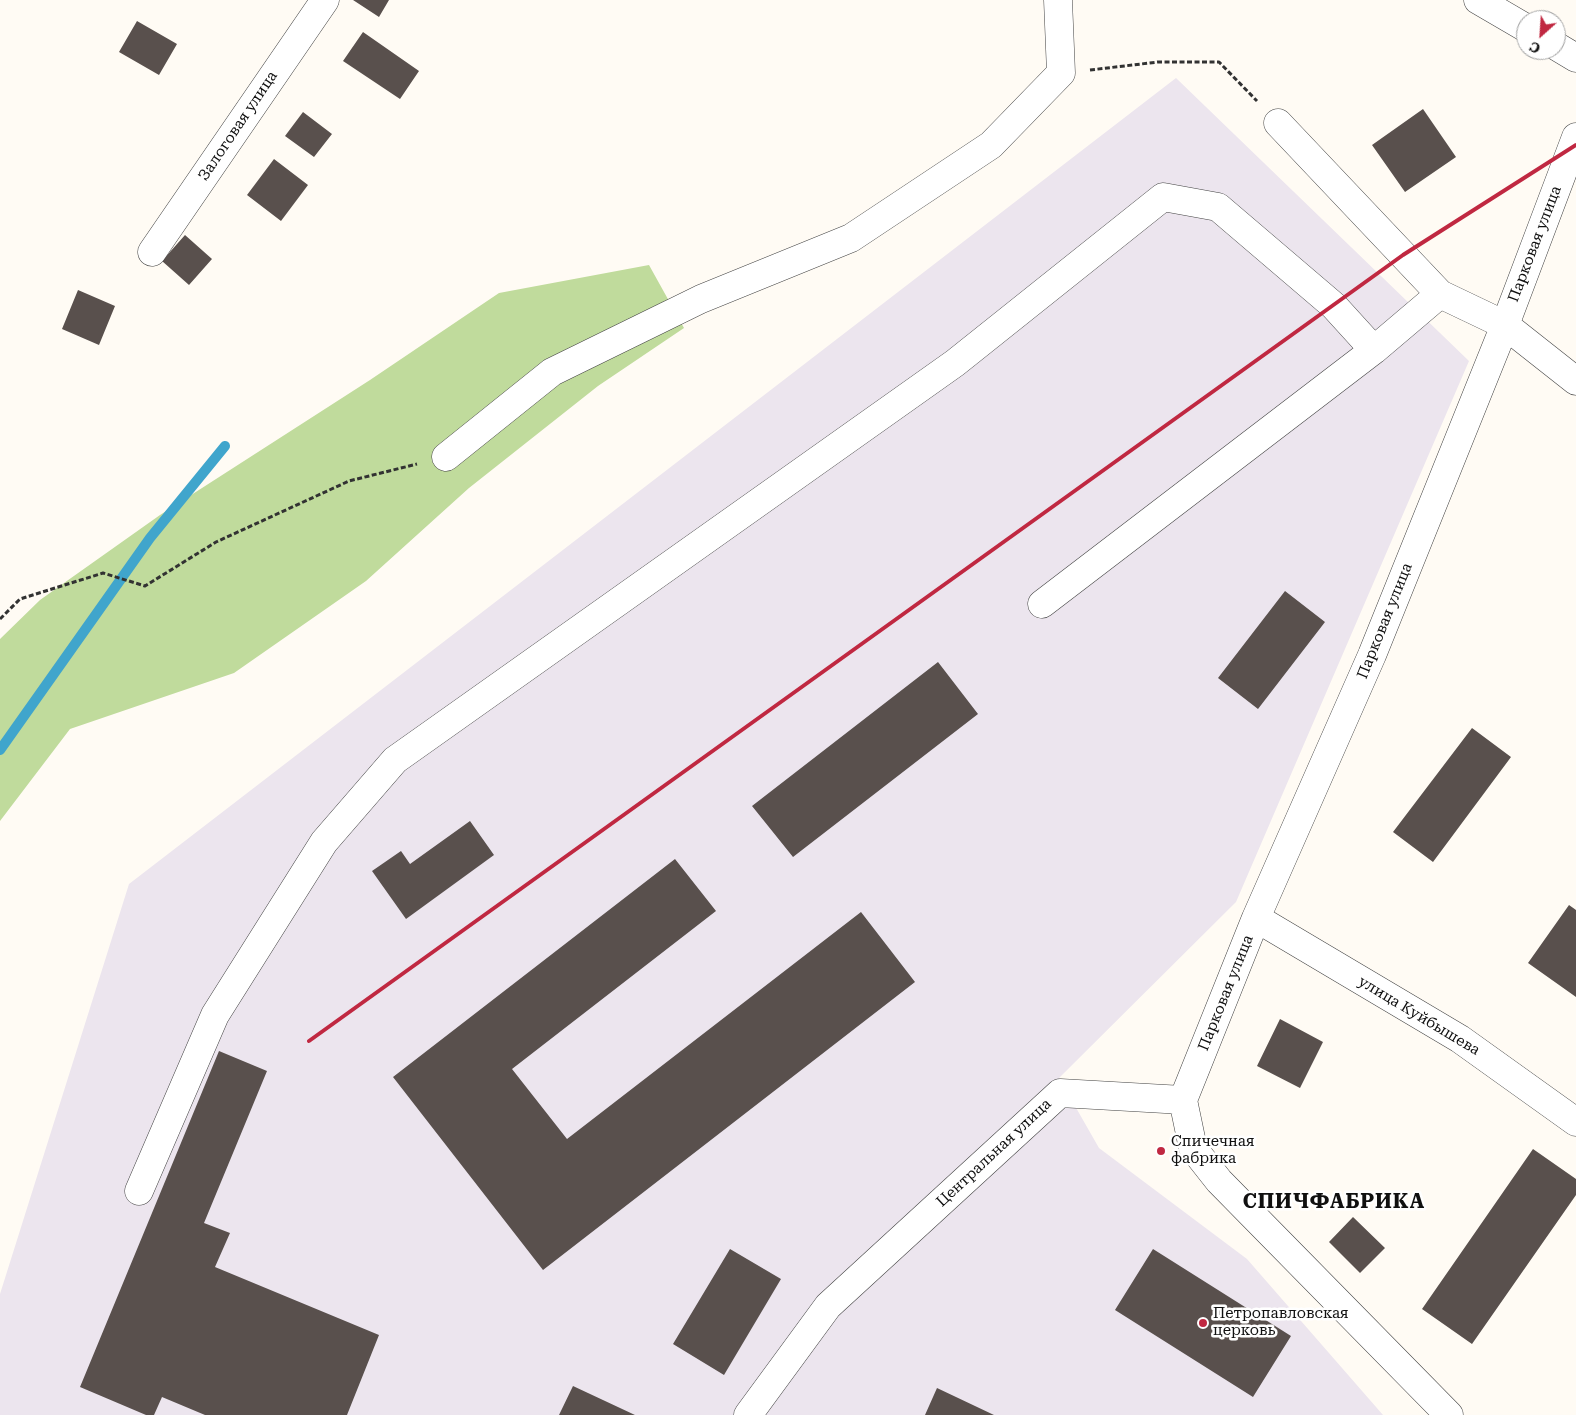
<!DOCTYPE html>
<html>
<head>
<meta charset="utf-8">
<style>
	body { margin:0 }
	#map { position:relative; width:1576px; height:1415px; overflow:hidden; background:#fffbf4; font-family:"Roboto Serif",serif }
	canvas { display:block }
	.north { position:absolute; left:1516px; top:10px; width:50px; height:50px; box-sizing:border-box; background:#fff; border:1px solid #9f9f9f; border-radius:50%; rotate:206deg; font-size:14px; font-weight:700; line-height:20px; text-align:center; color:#101010 }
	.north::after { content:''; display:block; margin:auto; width:18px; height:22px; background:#c02841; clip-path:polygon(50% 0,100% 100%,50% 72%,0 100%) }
</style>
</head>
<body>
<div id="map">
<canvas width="1576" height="1415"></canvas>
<div class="north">С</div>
</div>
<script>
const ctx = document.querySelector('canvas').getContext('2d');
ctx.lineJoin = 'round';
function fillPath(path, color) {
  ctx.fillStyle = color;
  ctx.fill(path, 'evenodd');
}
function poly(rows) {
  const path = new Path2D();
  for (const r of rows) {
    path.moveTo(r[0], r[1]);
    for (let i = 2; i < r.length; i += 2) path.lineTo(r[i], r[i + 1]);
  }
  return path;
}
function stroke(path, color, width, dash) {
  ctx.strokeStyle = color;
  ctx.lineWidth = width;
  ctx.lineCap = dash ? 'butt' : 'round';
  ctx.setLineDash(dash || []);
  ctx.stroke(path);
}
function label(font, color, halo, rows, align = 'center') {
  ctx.font = font + ' "Roboto Serif",serif';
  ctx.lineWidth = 5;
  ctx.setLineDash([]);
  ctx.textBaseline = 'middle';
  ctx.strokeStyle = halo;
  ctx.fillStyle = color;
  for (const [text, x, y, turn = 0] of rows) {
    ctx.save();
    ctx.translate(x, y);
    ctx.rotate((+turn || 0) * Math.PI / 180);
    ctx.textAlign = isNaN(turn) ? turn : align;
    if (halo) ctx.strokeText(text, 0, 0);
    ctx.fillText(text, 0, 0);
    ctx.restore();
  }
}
fillPath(poly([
	[1176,78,1469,361,1236,902,1059,1078,1099,1148,1247,1259,1383,1415,0,1415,0,1294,129,884]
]), '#ece5ee');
fillPath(poly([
	[649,265,684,328,598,386,469,488,366,581,234,673,70,729,0,821,0,639,40,600,160,515,370,380,499,293]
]), '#c0db9c');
stroke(poly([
	[0,750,150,538,225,446]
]), '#40a5cc', 10);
fillPath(poly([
	[353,0,389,0,379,17],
	[137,21,177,44,159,75,119,52],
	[363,32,419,71,400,99,343,61],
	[1423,109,1456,157,1405,192,1372,145],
	[303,112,332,134,314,157,285,136],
	[274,159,308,185,281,221,247,195],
	[185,235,212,259,189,285,162,261],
	[78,290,115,306,99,345,62,329],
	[1285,591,1325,622,1258,709,1218,678],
	[938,662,978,714,793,857,752,806],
	[1472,728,1511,757,1433,862,1393,832],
	[470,821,494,855,406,919,372,871,401,851,410,864],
	[675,859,716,911,512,1069,567,1139,861,912,915,982,543,1270,393,1077],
	[1569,905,1576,910,1576,997,1528,963],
	[1280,1019,1323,1042,1300,1088,1257,1066],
	[219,1051,267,1071,204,1223,230,1233,215,1267,379,1335,347,1415,205,1415,162,1397,154,1415,146,1415,80,1387],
	[1533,1149,1576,1179,1576,1195,1472,1344,1422,1309],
	[1353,1217,1385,1248,1360,1273,1329,1242],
	[730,1249,781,1279,724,1375,673,1344],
	[1153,1249,1291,1336,1253,1397,1115,1310],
	[573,1386,635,1415,559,1415],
	[937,1388,994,1415,925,1415]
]), '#59504d');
const minor = poly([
	[1478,0,1526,28],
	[1556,46,1576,58],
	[1278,123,1440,294,1505,325,1576,381],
	[152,252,325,0],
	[446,457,552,372,701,299,851,238,991,145,1061,73,1058,0],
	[1042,604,1374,350,1440,294],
	[1256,918,1460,1039,1576,1122],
	[1183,1100,1256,918,1372,655,1505,325,1576,137],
	[1183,1100,1193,1148,1219,1181,1449,1415],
	[139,1191,215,1015,324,842,395,760,955,363,1163,197,1218,207,1334,306,1374,350],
	[748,1415,828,1306,1060,1093,1183,1100]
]);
stroke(minor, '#434343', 29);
stroke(poly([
	[1090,70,1158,62,1219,62,1257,101],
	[0,619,20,599,103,573,145,586,216,542,349,481,417,464]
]), '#323232', 3, [5, 2.5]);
stroke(minor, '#fff', 28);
stroke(poly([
	[309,1041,1403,255,1576,145]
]), '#c02841', 4);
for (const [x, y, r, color] of [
	[1161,1151,5,"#c02841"],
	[1203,1323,5,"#c02841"]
]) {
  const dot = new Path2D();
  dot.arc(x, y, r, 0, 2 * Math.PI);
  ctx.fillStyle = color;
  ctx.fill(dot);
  stroke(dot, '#fff', 2);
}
label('15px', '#101010', '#fff', [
	["Залоговая улица",238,126,-56],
	["Парковая улица",1535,244,-69],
	["Парковая улица",1385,621,-68],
	["Парковая улица",1226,993,-68],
	["улица Куйбышева",1419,1016,31],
	["Центральная улица",994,1153,-43]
]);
label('15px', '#101010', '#fff', [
	["Спичечная",1171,1142],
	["фабрика",1171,1159],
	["Петропавловская",1213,1314],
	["церковь",1213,1331]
], 'left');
ctx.letterSpacing = '1px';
label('bold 20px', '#101010', '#fff', [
	["СПИЧФАБРИКА",1334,1202]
]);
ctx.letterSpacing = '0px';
</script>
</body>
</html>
